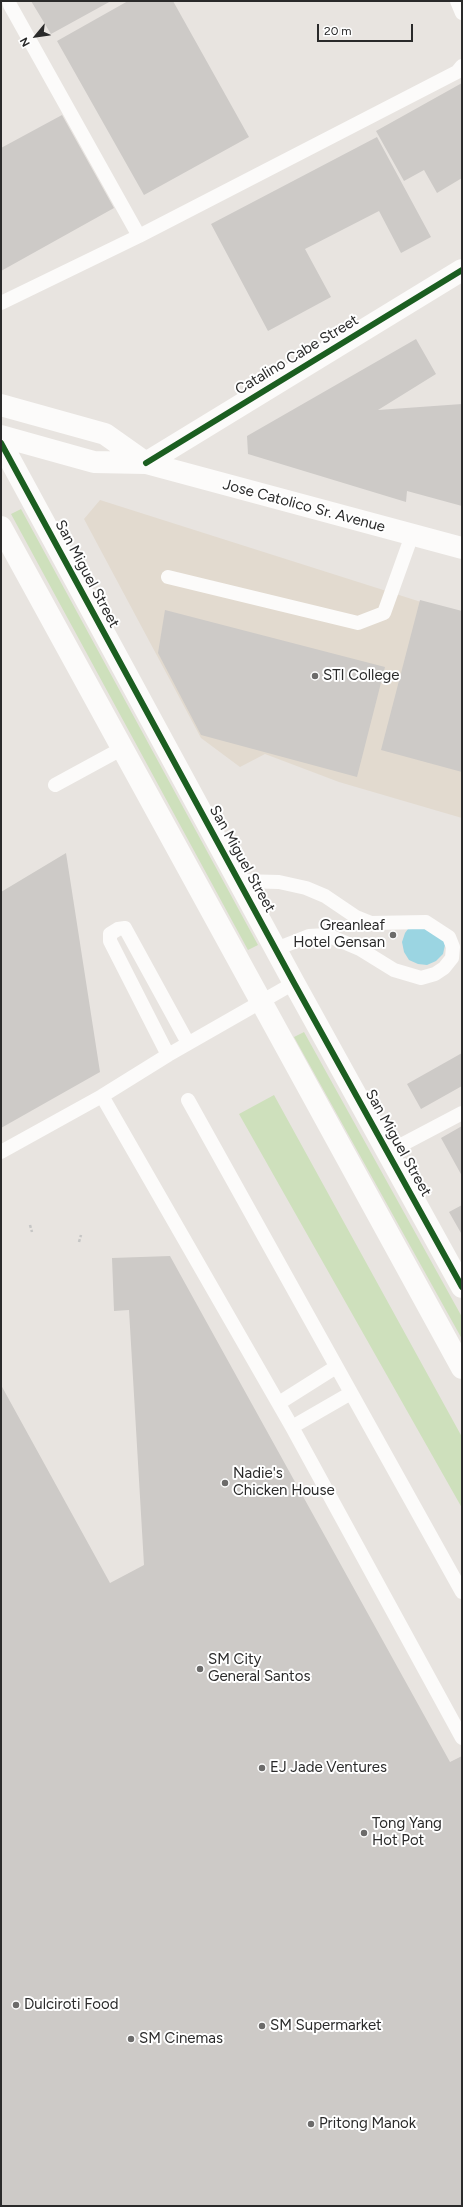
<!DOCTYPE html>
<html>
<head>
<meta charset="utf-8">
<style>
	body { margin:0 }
	#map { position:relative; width:463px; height:2207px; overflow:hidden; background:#e8e4e0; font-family:Figtree,sans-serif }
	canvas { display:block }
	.frame { position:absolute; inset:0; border:2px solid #2a2a2a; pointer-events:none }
	.north { position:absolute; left:16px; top:16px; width:40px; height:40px; -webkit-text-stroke:3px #fff; paint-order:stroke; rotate:241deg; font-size:11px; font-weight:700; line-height:16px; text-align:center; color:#2a2a2a }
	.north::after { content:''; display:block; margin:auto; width:14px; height:18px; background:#2a2a2a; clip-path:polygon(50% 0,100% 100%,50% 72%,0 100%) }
	.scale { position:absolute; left:317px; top:24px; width:96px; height:18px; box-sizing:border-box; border:2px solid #2a2a2a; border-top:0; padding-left:5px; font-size:12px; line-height:14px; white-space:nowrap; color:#2a2a2a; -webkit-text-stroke:3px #fff; paint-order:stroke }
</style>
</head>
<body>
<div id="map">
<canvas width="463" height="2207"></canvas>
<div class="frame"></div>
<div class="north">N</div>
<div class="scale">20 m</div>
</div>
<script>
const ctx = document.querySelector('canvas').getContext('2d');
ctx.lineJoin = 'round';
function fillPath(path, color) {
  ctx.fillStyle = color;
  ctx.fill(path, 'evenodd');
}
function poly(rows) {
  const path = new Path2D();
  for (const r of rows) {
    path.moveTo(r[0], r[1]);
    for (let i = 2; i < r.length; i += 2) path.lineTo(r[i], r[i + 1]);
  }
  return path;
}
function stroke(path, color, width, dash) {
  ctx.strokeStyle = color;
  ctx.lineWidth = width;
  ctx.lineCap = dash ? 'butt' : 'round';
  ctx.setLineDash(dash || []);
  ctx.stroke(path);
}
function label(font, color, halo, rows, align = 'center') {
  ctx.font = font + ' Figtree,sans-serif';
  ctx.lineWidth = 4;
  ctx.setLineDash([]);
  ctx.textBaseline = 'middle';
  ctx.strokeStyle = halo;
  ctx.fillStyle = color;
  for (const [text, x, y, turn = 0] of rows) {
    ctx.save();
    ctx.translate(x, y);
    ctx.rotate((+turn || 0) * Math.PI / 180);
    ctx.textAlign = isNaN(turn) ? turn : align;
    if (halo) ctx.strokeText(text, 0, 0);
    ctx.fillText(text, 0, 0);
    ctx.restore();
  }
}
fillPath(poly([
	[100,500,462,615,462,818,339,782,265,754,240,767,201,738,84,519]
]), '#e2dacf');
fillPath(poly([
	[21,509,258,945,248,950,11,514],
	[304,1032,462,1317,462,1339,294,1037],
	[274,1095,462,1437,462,1508,239,1114]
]), '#cee0bc');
fillPath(poly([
	[411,925,439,927,445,945,443,954,436,961,427,965,418,964,409,960,404,952,402,942,405,933]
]), '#9bd5e2');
fillPath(poly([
	[31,1,111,1,51,34],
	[128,1,173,1,249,137,144,195,57,41],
	[462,83,462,178,437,193,424,170,404,181,376,131],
	[62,115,114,208,1,271,1,148],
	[377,137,431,237,401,253,379,211,305,249,331,297,268,331,211,224],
	[416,339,436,374,378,410,462,404,462,506,407,491,406,502,248,454,247,436],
	[420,600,462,611,462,772,381,750],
	[165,610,385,667,357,777,201,735,158,653],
	[66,853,100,1072,1,1128,1,892],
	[462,1053,462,1086,421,1109,407,1084],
	[462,1126,462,1176,441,1138],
	[462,1205,462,1232,461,1233,449,1212],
	[170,1256,450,1762,462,1756,462,2206,1,2206,1,1385,110,1583,144,1565,129,1310,114,1311,112,1258]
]), '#cdcac7');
stroke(poly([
	[30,1225,32,1232],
	[79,1242,81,1235]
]), '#c6c6c5', 2.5, [3, 2]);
stroke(poly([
	[9,1,10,5,139,236],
	[457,1,462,13],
	[1,303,139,236,457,72,462,66],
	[168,577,358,623,384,613,412,535],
	[55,785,123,748],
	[239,881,279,882,306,888,325,896,356,917,371,923,426,922,449,937,453,947,452,958,444,968,435,974,421,978,394,970,360,949,327,935,309,936,276,949],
	[168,1055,110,941,110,934,118,929,125,928,188,1043],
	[102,1096,292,1427,462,1738],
	[188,1100,462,1592],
	[1,1152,102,1096,168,1055,294,983],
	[388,1152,462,1113],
	[279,1403,336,1367],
	[292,1427,351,1393]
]), '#fcfbfa', 14);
stroke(poly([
	[1,405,105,434,146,463],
	[1,436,94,462,146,463,462,548],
	[1,443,294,983,462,1287],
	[146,463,462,270],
	[1,527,462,1368]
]), '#fcfbfa', 22);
stroke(poly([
	[1,443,294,983,462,1287],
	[146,463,462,270]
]), '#1b5e20', 6);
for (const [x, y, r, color] of [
	[315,676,4,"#6c6b6a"],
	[393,935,4,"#6c6b6a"],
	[225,1483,4,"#6c6b6a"],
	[200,1669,4,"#6c6b6a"],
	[262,1768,4,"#6c6b6a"],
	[364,1833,4,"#6c6b6a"],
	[16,2005,4,"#6c6b6a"],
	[262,2026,4,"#6c6b6a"],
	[131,2039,4,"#6c6b6a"],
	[311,2124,4,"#6c6b6a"]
]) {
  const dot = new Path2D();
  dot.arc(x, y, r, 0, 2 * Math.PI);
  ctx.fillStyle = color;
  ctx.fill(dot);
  stroke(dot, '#fff', 1.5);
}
label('15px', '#2a2a2a', '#fff', [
	["Catalino Cabe Street",297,355,-31],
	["Jose Catolico Sr. Avenue",304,506,15],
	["San Miguel Street",87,574,62],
	["San Miguel Street",242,859,61],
	["San Miguel Street",398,1143,61]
]);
label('15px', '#2a2a2a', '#fff', [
	["STI College",323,676],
	["Greanleaf",385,926,"right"],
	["Hotel Gensan",385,943,"right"],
	["Nadie's",233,1474],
	["Chicken House",233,1491],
	["SM City",208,1660],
	["General Santos",208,1677],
	["EJ Jade Ventures",270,1768],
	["Tong Yang",372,1824],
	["Hot Pot",372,1841],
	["Dulciroti Food",24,2005],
	["SM Supermarket",270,2026],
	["SM Cinemas",139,2039],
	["Pritong Manok",319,2124]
], 'left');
</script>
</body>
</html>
